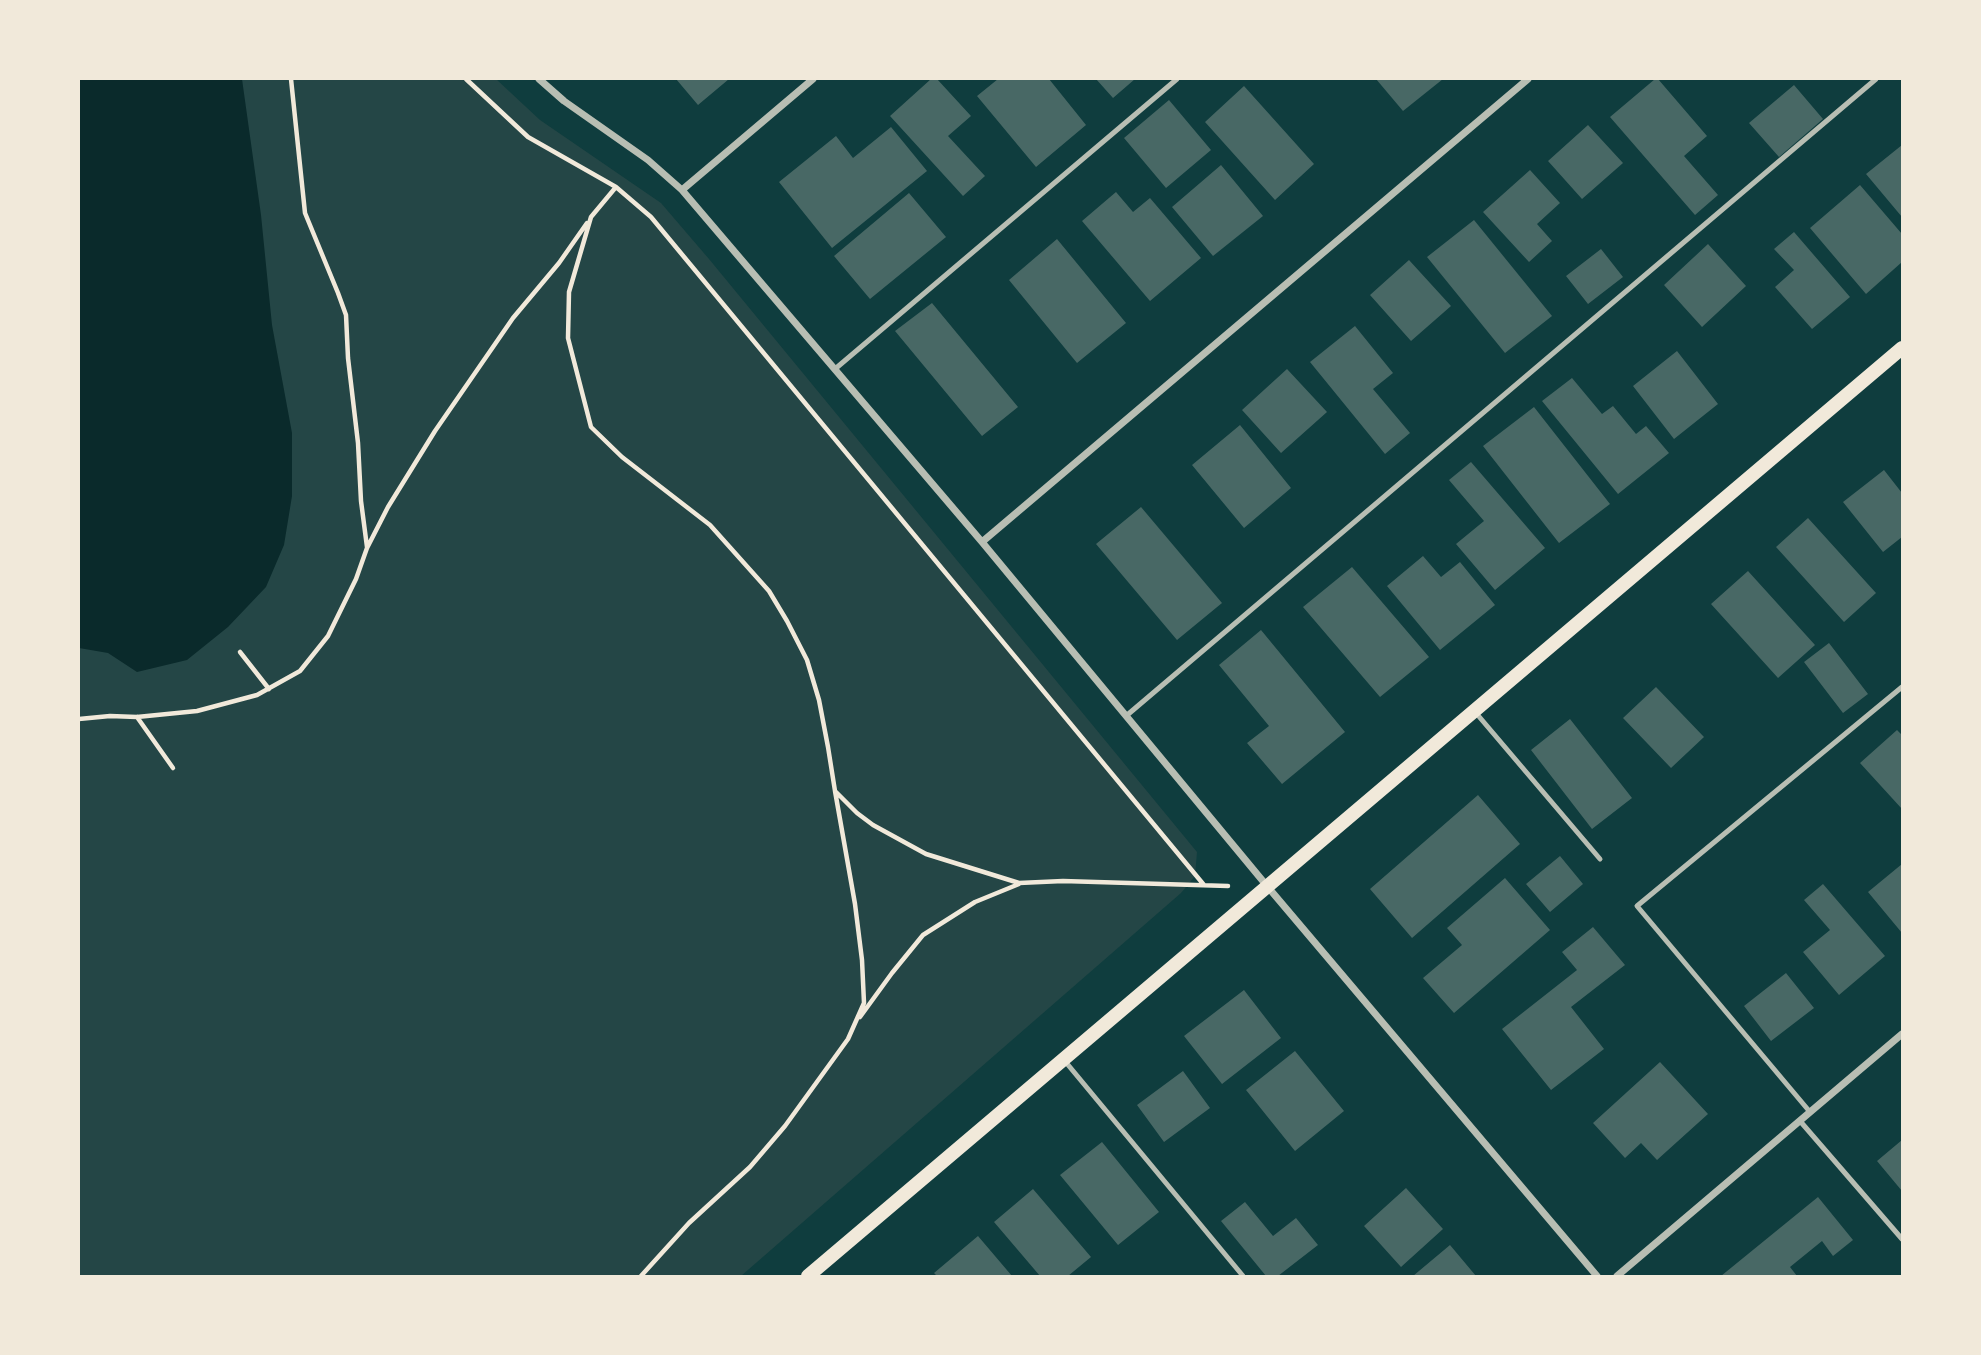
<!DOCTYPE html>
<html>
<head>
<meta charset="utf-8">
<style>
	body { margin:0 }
	#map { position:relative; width:1981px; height:1355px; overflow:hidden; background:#0f3d3e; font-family:Poppins,sans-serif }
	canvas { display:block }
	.frame { position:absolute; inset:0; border:80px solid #f1e9da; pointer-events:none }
</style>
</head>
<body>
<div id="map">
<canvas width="1981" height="1355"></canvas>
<div class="frame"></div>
</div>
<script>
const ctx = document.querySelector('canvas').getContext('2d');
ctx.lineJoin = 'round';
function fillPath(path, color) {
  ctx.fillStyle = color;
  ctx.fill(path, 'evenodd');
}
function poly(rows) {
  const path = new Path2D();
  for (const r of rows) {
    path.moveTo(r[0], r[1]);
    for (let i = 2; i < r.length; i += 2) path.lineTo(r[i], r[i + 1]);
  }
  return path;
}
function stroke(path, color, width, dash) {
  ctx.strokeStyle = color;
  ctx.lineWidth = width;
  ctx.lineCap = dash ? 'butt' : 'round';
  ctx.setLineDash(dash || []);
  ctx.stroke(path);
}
fillPath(poly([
	[79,79,496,79,540,120,661,203,709,259,1197,852,1195,876,1181,893,741,1276,79,1276]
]), '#244646');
fillPath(poly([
	[79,79,242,79,261,215,272,325,292,433,292,496,284,545,266,587,228,627,187,660,137,672,108,653,79,648]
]), '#0a2a2b');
fillPath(poly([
	[676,79,729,79,698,105],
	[931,79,937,79,971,116,948,136,985,176,963,196,890,116],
	[998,79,1049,79,1086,125,1036,167,977,96],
	[1096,79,1135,79,1113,98],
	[1376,79,1443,79,1403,111],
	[1655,79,1658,79,1707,136,1684,156,1718,195,1695,215,1610,117],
	[1794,85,1823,119,1779,157,1749,123],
	[1244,86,1314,164,1275,200,1205,122],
	[1169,100,1211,150,1166,188,1124,138],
	[1588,125,1623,163,1582,199,1548,161],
	[891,127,927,171,832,248,779,182,836,136,853,158],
	[1902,145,1902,217,1866,174],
	[1221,165,1263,216,1213,256,1172,207],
	[1530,170,1560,203,1537,224,1552,241,1529,262,1483,212],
	[1860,185,1902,234,1902,262,1866,294,1810,228],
	[1116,192,1133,212,1150,198,1201,258,1150,301,1082,221],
	[909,193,946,237,870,299,834,256],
	[1474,220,1552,316,1505,353,1427,257],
	[1794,232,1850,297,1812,329,1775,287,1794,270,1774,249],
	[1057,239,1126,323,1077,363,1009,280],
	[1708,244,1746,286,1702,327,1664,285],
	[1601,249,1623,277,1588,304,1566,276],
	[1409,260,1451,306,1411,341,1370,295],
	[932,303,1018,407,982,436,895,331],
	[1355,326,1393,373,1373,389,1410,433,1385,454,1310,362],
	[1677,351,1718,404,1674,439,1633,386],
	[1287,369,1327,412,1281,453,1242,410],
	[1572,378,1602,414,1613,406,1636,434,1646,426,1669,453,1618,494,1542,401],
	[1534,407,1610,504,1559,543,1483,446],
	[1240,425,1291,488,1244,528,1192,465],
	[1471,462,1545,548,1495,590,1456,544,1484,521,1449,480],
	[1884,470,1902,493,1902,537,1883,552,1843,502],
	[1141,507,1222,603,1177,640,1096,544],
	[1808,518,1876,593,1844,622,1776,547],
	[1423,556,1441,577,1460,562,1495,605,1440,650,1387,586],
	[1352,567,1429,657,1380,697,1303,607],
	[1748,571,1815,645,1778,678,1711,604],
	[1261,630,1345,732,1282,784,1247,743,1269,726,1219,665],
	[1829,643,1868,694,1843,713,1804,662],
	[1656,687,1704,737,1671,768,1623,718],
	[1570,719,1632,798,1592,829,1531,750],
	[1897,730,1902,735,1902,809,1860,763],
	[1478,795,1520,844,1412,938,1370,889],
	[1560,856,1583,884,1550,912,1526,884],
	[1902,864,1902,933,1868,892],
	[1505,878,1550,930,1454,1013,1423,978,1462,945,1447,928],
	[1823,884,1885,956,1839,995,1803,952,1830,930,1804,900],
	[1593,927,1625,965,1571,1007,1604,1049,1551,1090,1502,1029,1577,970,1562,952],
	[1786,973,1814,1008,1771,1041,1744,1006],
	[1244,990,1281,1038,1222,1084,1184,1036],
	[1295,1051,1344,1111,1295,1151,1246,1090],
	[1660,1062,1708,1114,1657,1160,1641,1143,1625,1158,1593,1123],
	[1183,1071,1210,1108,1164,1142,1137,1105],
	[1902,1140,1902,1191,1877,1161],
	[1102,1142,1159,1212,1118,1245,1060,1175],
	[1406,1188,1443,1229,1401,1267,1364,1226],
	[1033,1189,1091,1257,1068,1276,1040,1276,994,1222],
	[1818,1197,1853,1240,1833,1256,1822,1241,1790,1267,1797,1276,1721,1276],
	[1245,1202,1273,1236,1296,1218,1318,1245,1278,1276,1266,1276,1221,1221],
	[978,1236,1012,1276,937,1276,934,1273],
	[1450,1245,1476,1276,1413,1276]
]), '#486865');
stroke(poly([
	[291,79,305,213,338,293,346,315,348,358,358,443,361,501,367,547],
	[466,79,528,137,616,187,651,217,1204,885],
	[616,187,591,217,569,292,568,338,591,427,622,457,710,525,769,591,787,621,807,660,819,700,828,747,835,791,857,813,873,825,926,854,1019,883,1063,881,1228,886],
	[240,652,269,689],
	[137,717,173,768],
	[79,719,110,716,137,717,197,711,257,695,300,671,328,636,356,579,367,548,388,507,435,431,513,318,559,263,587,223],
	[860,1017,892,973,923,935,975,902,1019,884],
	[641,1276,689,1223,750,1167,785,1126,848,1039,864,1003,862,960,855,904,835,791]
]), '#f1e9da', 4.5);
stroke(poly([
	[835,369,1177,79],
	[1476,713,1600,859],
	[1126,716,1876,79],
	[1064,1060,1243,1276],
	[1810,1112,1637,906,1902,687],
	[1800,1121,1902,1239]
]), '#b8beb3', 5);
stroke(poly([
	[539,79,564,101,648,160,682,190,982,542,1267,886,1597,1276],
	[682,190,813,79],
	[982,542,1528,79],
	[1617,1276,1902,1034]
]), '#b8beb3', 7);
stroke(poly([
	[808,1276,1902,348]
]), '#f1e9da', 14);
</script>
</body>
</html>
